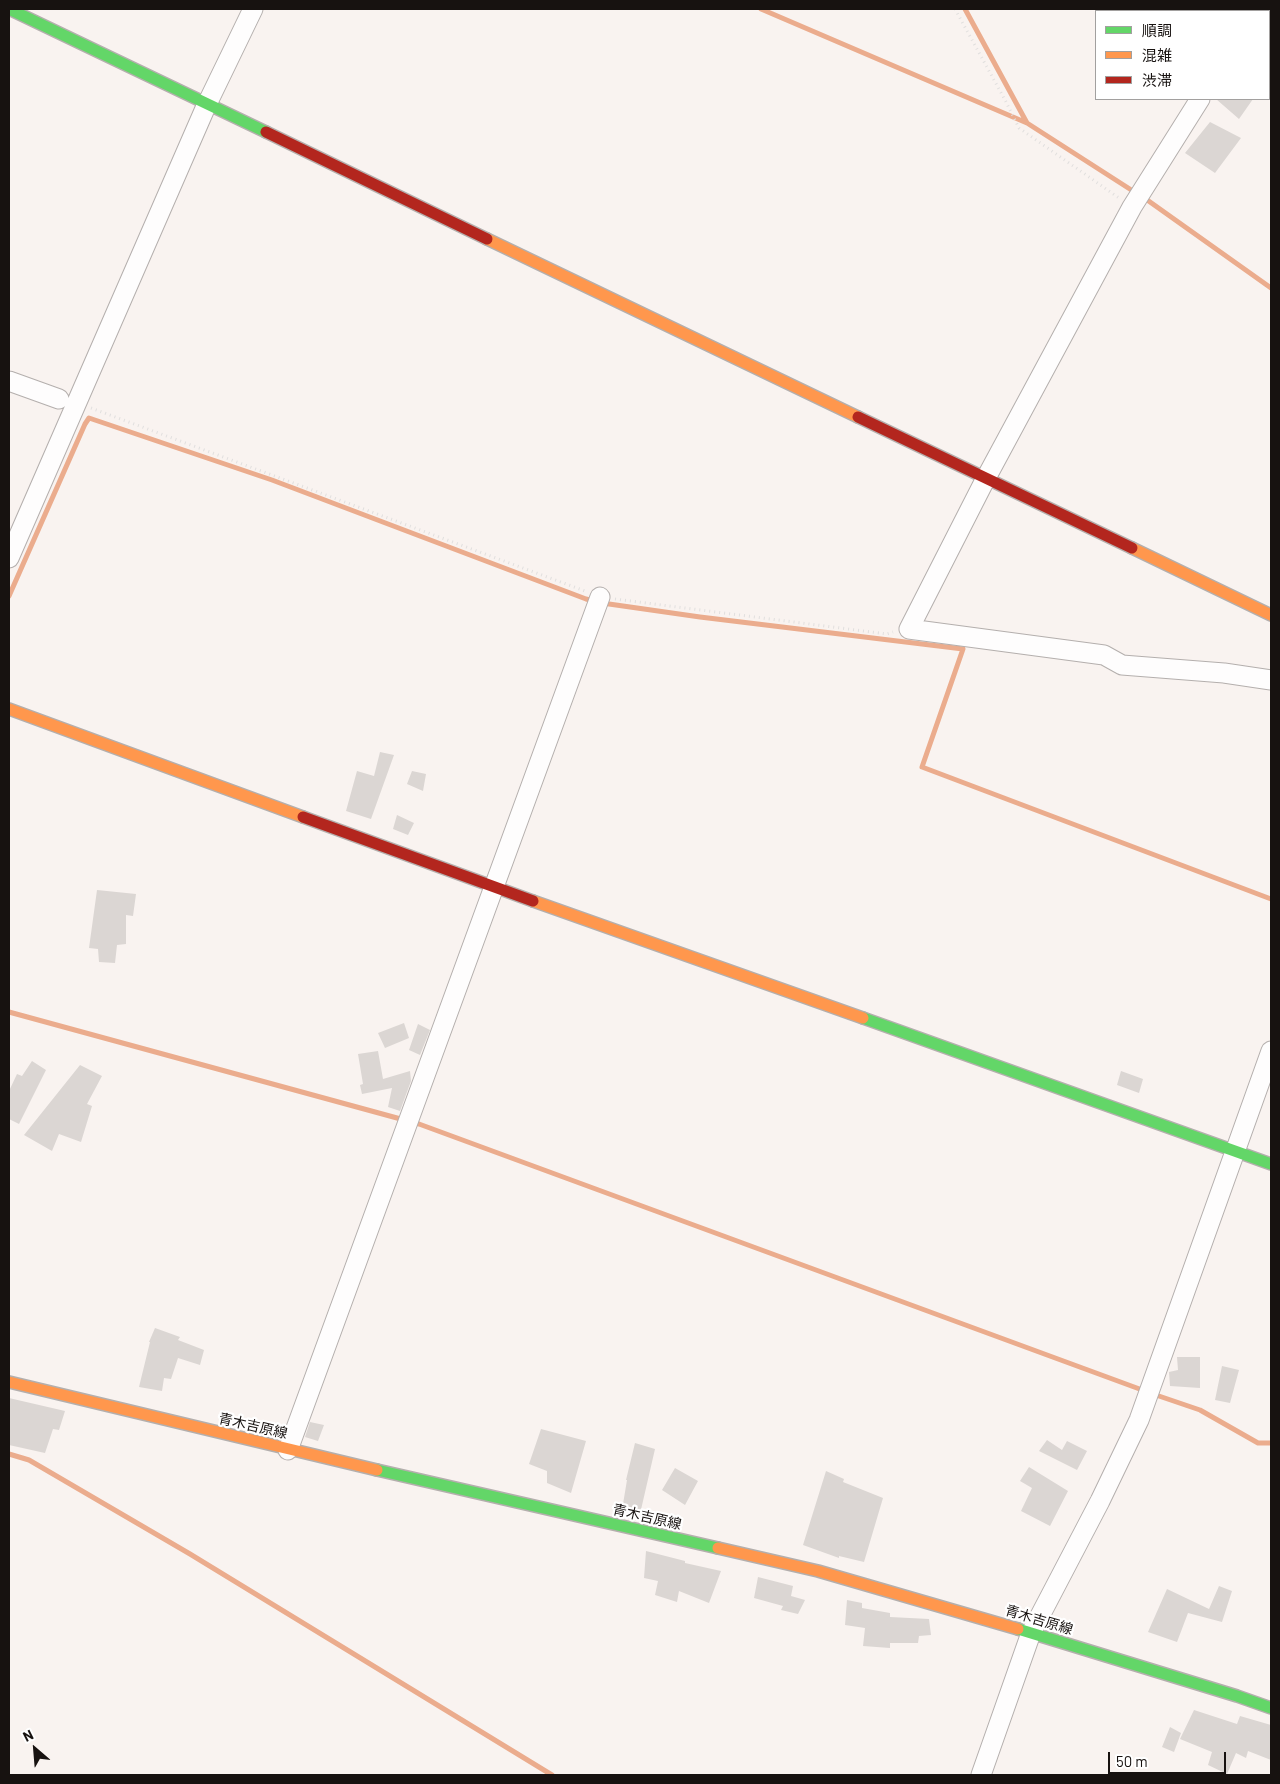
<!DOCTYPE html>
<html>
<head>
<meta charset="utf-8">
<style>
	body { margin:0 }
	#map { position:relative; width:1280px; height:1784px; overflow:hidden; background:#f9f3f0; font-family:Barlow,"Noto Sans JP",sans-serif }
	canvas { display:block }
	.frame { position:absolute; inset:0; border:10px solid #171210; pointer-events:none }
	.legend { position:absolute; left:1095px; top:10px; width:175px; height:90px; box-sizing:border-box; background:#fff; border:1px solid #a2a09f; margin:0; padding:6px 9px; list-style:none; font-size:15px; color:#171210 }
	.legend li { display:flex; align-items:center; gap:10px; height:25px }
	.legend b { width:25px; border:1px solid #a2a09f }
	.north { position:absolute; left:10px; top:1724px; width:50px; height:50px; -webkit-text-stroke:4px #fff; paint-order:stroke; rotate:333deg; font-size:14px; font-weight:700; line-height:20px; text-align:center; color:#171210 }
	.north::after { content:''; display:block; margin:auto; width:18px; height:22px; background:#171210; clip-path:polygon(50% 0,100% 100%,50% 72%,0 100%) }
	.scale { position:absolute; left:1108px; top:1752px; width:118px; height:22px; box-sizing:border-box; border:2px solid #171210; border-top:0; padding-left:6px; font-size:15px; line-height:18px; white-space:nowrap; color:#171210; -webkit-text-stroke:4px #fff; paint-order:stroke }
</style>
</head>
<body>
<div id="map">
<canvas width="1280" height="1784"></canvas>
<div class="frame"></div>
<ul class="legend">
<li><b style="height:6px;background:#63d668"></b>順調</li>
<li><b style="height:6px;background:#ff974d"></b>混雑</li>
<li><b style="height:6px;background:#b3261e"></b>渋滞</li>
</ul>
<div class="north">N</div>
<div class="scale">50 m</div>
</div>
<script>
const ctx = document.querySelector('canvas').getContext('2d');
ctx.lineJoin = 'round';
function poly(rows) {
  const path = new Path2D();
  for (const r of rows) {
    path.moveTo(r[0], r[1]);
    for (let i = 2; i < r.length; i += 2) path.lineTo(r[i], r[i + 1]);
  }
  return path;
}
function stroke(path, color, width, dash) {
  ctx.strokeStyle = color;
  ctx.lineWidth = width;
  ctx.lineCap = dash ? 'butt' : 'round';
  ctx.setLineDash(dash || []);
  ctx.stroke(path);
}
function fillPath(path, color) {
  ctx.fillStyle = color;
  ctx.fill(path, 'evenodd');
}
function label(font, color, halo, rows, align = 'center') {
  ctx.font = font + ' Barlow,"Noto Sans JP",sans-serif';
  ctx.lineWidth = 4.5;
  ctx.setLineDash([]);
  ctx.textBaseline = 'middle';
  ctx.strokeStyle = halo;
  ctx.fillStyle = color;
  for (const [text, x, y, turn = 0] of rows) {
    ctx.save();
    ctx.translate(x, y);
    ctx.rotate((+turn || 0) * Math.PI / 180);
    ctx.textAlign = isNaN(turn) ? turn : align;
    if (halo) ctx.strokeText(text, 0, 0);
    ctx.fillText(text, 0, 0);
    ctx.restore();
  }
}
stroke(poly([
	[761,9,1027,123],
	[965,9,1027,123,1136,193],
	[1143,197,1271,288],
	[9,596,85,424,89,418,272,480,586,599,594,601],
	[602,603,700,617,963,649,922,767,1271,899],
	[9,1012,419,1124,1145,1391],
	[1153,1394,1200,1410,1258,1443,1271,1443],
	[9,1454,29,1460,190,1554,552,1775]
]), '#ebac8d', 5);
fillPath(poly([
	[1216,99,1253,99,1239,119],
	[1210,122,1241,138,1215,173,1185,153],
	[380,752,394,755,371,819,346,811,357,771,374,776],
	[412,771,426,774,423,791,407,784],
	[397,815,414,823,408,835,393,829],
	[97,890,136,894,133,916,126,915,126,944,117,945,115,963,99,962,98,949,89,948],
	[404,1023,409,1038,385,1048,378,1033],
	[418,1024,430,1030,420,1055,409,1050],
	[378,1051,383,1079,410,1071,411,1081,400,1111,388,1107,392,1088,362,1094,360,1085,363,1084,358,1054],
	[32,1061,46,1070,19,1124,9,1119,9,1091,17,1074,22,1076],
	[80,1065,102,1076,87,1104,92,1106,81,1142,59,1134,52,1151,24,1135],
	[1121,1071,1143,1079,1139,1093,1117,1085],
	[155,1328,180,1337,178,1340,204,1350,200,1365,178,1358,171,1379,164,1378,162,1391,139,1387,150,1342,149,1342],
	[1177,1357,1200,1357,1200,1388,1170,1386,1169,1372,1178,1370],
	[1222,1366,1239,1370,1230,1403,1215,1400],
	[9,1398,65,1411,59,1430,53,1429,45,1453,9,1445],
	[310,1422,324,1425,318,1441,305,1437],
	[541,1429,586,1441,571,1493,547,1483,547,1471,529,1464],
	[1047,1440,1062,1450,1067,1441,1087,1451,1077,1470,1039,1451],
	[635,1443,655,1449,640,1514,622,1510,627,1480,626,1480],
	[1029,1467,1068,1491,1050,1526,1021,1511,1032,1488,1020,1481],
	[675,1468,698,1481,685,1505,662,1490],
	[826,1471,844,1479,843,1482,883,1498,864,1562,839,1556,839,1558,803,1545],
	[646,1551,685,1561,685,1563,721,1571,709,1603,679,1591,677,1602,655,1595,658,1581,644,1578],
	[758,1577,793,1586,791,1596,805,1600,798,1614,781,1610,783,1606,754,1598],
	[1219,1586,1232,1591,1222,1622,1188,1613,1177,1642,1148,1632,1167,1589,1209,1609],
	[847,1600,862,1603,862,1608,890,1613,890,1617,929,1619,931,1635,919,1636,918,1643,890,1643,890,1648,863,1646,865,1628,845,1625],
	[1194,1710,1237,1724,1240,1716,1271,1725,1271,1760,1248,1751,1246,1758,1236,1753,1227,1774,1208,1765,1212,1752,1180,1739],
	[1170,1727,1181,1733,1174,1752,1162,1747]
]), '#dbd6d3');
const street = poly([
	[1251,11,1252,9],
	[1200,99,1132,207,986,478,909,629,1104,655,1122,665,1224,673,1271,680],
	[9,381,59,399],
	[9,558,207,104,253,9],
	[288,1450,600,597],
	[981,1775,1031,1633,1100,1501,1139,1420,1271,1051]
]);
const fast = poly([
	[9,9,266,132],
	[863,1018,1271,1164],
	[377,1470,718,1548],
	[1018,1629,1237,1696,1271,1708]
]);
const slow = poly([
	[487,239,858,417],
	[1132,548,1271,615],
	[9,709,303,817],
	[533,901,863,1018],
	[9,1382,377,1470],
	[718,1548,818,1571,1018,1629]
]);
const jam = poly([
	[266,132,487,239],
	[858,417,1132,548],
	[303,817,533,901]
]);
stroke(street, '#b4afad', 21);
stroke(fast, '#b4afad', 14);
stroke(slow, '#b4afad', 14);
stroke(jam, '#b4afad', 14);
stroke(poly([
	[955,9,1005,100,1019,128,1119,198],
	[91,408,585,591],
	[615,599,887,634,893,632]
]), '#e1dfde', 3, [1, 4]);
stroke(street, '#fefdfd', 19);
stroke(fast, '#63d668', 11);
stroke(slow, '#ff974d', 11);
stroke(jam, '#b3261e', 11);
label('14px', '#171210', '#fff', [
	["青木吉原線",253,1426,13],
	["青木吉原線",647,1517,13],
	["青木吉原線",1039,1620,17]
]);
</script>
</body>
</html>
